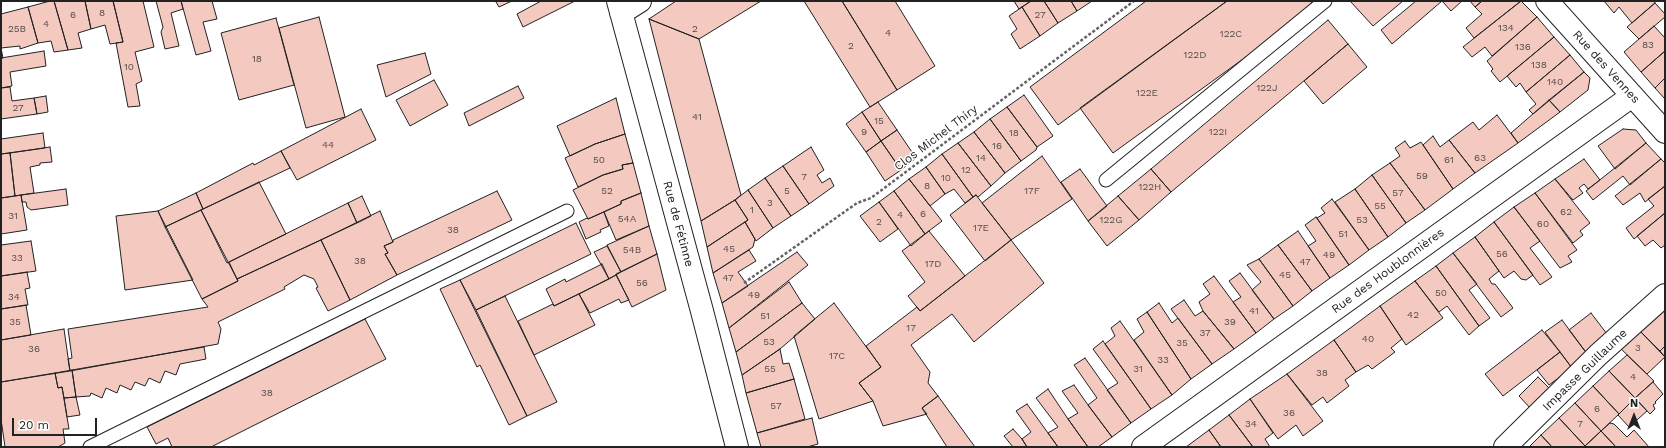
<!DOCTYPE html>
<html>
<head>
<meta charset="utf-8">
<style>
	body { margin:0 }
	#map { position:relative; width:1666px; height:448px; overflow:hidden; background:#fff; font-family:"Work Sans",sans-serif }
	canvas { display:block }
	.frame { position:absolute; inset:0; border:2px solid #222; pointer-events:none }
	.north { position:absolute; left:1614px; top:396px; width:40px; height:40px; -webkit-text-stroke:3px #fff; paint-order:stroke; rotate:0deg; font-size:11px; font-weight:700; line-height:16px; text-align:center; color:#222 }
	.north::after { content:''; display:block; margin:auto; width:14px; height:18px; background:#222; clip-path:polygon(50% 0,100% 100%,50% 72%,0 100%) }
	.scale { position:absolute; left:12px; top:418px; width:85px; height:18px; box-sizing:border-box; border:2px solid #222; border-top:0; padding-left:5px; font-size:12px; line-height:14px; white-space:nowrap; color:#222; -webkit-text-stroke:3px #fff; paint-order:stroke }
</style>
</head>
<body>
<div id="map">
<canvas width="1666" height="448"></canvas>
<div class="frame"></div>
<div class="north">N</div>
<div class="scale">20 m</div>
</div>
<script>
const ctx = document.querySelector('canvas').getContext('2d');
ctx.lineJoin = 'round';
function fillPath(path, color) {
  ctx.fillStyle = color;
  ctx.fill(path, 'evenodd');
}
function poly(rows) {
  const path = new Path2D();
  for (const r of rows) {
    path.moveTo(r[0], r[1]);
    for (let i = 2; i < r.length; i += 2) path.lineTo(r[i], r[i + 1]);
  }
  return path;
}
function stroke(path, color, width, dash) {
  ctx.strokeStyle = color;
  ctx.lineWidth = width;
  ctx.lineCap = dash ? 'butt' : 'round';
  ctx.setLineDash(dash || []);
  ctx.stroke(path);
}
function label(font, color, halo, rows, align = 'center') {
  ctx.font = font + ' "Work Sans",sans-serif';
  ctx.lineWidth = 3;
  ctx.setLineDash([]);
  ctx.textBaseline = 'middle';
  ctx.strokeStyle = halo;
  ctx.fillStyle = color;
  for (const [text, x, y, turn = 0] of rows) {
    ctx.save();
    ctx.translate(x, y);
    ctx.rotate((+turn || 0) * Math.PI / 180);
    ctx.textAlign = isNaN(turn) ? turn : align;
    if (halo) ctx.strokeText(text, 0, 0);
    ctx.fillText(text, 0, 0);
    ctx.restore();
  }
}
const building = poly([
	[50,1,54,1,68,50,54,52,51,41,38,43,28,7,50,1],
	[54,1,85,1,91,29,78,33,82,48,68,50,54,1],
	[85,1,113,1,123,42,110,44,105,25,91,29,85,1],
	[113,1,143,1,154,47,135,52,142,81,136,84,140,106,128,107,116,43,123,42,113,1],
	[156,1,181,1,183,9,171,13,179,46,165,49,161,32,163,27,156,1],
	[181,1,212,1,217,19,203,22,211,51,196,55,181,1],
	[498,1,512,1,499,7,496,2,498,1],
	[541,1,575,1,523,27,517,14,541,1],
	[676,1,761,1,699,39,649,19,676,1],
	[804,1,842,1,897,90,870,107,804,1],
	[842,1,895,1,935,66,897,90,842,1],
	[1014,1,1031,1,1019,9,1014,1],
	[1031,1,1044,1,1058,23,1040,36,1022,7,1031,1],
	[1044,1,1071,1,1077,11,1058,23,1044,1],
	[1071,1,1092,1,1077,11,1071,1],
	[1146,1,1227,1,1058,125,1030,87,1146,1],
	[1227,1,1310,1,1315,7,1113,153,1080,108,1227,1],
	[1350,1,1403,1,1373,26,1350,1],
	[1416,1,1442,1,1392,44,1381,30,1416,1],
	[1442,1,1462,1,1451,11,1442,1],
	[1470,1,1482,1,1475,7,1470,1],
	[1482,1,1521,1,1474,38,1466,28,1482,14,1475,7,1482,1],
	[1521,1,1537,17,1492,56,1485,47,1472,57,1463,47,1521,1],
	[1604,1,1654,1,1655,3,1632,23,1619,7,1614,13,1604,1],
	[1655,3,1665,14,1665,17,1639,39,1627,27,1655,3],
	[28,7,38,43,20,49,20,46,1,48,3,58,1,58,1,14,28,7],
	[1022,7,1040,36,1020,49,1011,34,1017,29,1009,16,1022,7],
	[319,17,345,117,306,128,279,28,319,17],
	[1537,17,1554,37,1500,82,1491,71,1493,69,1487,61,1537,17],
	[276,18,294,85,239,100,221,33,276,18],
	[649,19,699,39,741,195,735,200,701,221,649,19],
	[1328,20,1348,44,1171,192,1151,169,1328,20],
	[1654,26,1665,38,1665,51,1641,72,1624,52,1654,26],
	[1554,37,1570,55,1526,92,1520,83,1516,87,1507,76,1554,37],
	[1348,44,1367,67,1323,104,1304,81,1348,44],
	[44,51,46,66,10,72,12,86,1,88,1,58,44,51],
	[1665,51,1665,78,1655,88,1641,72,1665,51],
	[425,53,431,74,386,97,377,65,425,53],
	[1570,55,1584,72,1533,114,1529,110,1536,104,1526,92,1570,55],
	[1584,72,1590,78,1588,90,1560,112,1549,100,1584,72],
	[1665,78,1665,99,1655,88,1665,78],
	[434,80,448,105,410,126,396,100,434,80],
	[518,86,524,98,469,126,464,113,518,86],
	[10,87,12,101,34,98,37,114,1,119,1,88,10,87],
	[1024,95,1053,136,1037,147,1007,107,1024,95],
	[46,96,48,112,37,114,34,98,46,96],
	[616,98,625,134,595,144,570,156,557,126,616,98],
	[1549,100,1560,112,1518,143,1511,133,1549,100],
	[878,102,897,130,881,141,862,112,878,102],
	[1007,107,1037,147,1036,150,1021,161,990,119,1007,107],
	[361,109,376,140,297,180,281,151,361,109],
	[862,112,881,141,866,152,846,124,862,112],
	[1497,115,1518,143,1475,173,1449,140,1473,122,1479,130,1497,115],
	[990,119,1021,161,1005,173,974,132,990,119],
	[1623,129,1636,130,1646,143,1615,169,1598,146,1623,129],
	[897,130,916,158,901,170,881,141,897,130],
	[974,132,1005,173,991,186,958,143,974,132],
	[43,133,45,148,1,154,1,139,43,133],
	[625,134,633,163,622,165,623,169,603,175,578,187,565,158,595,144,625,134],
	[1433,136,1440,147,1449,140,1475,173,1453,189,1423,145,1433,136],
	[881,141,901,170,885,181,866,152,881,141],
	[1405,141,1410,148,1421,142,1453,189,1425,210,1390,163,1400,156,1395,148,1405,141],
	[958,143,991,186,978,197,976,195,973,197,942,154,958,143],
	[1646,143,1661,159,1630,185,1623,176,1593,200,1586,191,1646,143],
	[50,147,52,162,40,163,40,165,30,167,34,193,15,196,10,153,50,147],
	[811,147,824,170,817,175,822,183,830,178,834,186,809,204,783,166,811,147],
	[281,151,290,168,203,209,196,193,253,163,254,165,281,151],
	[10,153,15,196,1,198,1,154,10,153],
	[942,154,973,197,965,203,954,189,945,194,926,167,942,154],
	[1042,156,1072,199,1011,240,982,203,1042,156],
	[1584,159,1600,180,1588,189,1584,184,1579,188,1583,193,1573,200,1555,179,1584,159],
	[1661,159,1665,163,1665,186,1645,202,1640,193,1623,205,1615,196,1661,159],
	[633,163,641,193,621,201,621,204,588,219,573,190,603,175,623,169,622,165,633,163],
	[1390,163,1425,210,1406,223,1372,175,1390,163],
	[783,166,809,204,791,216,765,178,783,166],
	[926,167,945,194,930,206,909,179,926,167],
	[1080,169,1107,206,1088,221,1061,182,1080,169],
	[1151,169,1171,192,1139,220,1118,196,1151,169],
	[1372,175,1406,223,1388,237,1355,189,1372,175],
	[765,178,791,216,773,228,748,190,765,178],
	[909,179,942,221,925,234,894,191,909,179],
	[1555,179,1590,223,1580,231,1583,235,1573,243,1535,193,1555,179],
	[259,182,286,234,227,263,201,210,259,182],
	[1665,186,1665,213,1634,239,1626,228,1654,206,1648,199,1665,186],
	[66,189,68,205,31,210,27,207,26,202,22,202,21,195,66,189],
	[1355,189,1388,237,1369,250,1335,202,1355,189],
	[748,190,773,228,756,241,745,222,748,220,735,200,748,190],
	[497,191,512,220,397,275,385,254,388,253,384,246,393,242,393,240,497,191],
	[894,191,925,234,911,246,879,202,894,191],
	[196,193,203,209,165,227,158,211,196,193],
	[641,193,649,226,616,240,604,212,621,204,621,201,641,193],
	[1535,193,1577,250,1568,256,1572,262,1560,268,1514,207,1535,193],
	[21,195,27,230,1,234,1,198,21,195],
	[976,195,1011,240,985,261,950,215,976,195],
	[362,196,371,216,357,223,348,203,362,196],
	[1118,196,1139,220,1107,246,1088,221,1118,196],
	[1332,199,1369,250,1349,265,1317,218,1325,213,1321,208,1332,199],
	[735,200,748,220,707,247,701,221,735,200],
	[879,202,898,229,880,242,860,216,879,202],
	[348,203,357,223,237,279,229,262,348,203],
	[1514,207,1540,241,1530,248,1552,277,1540,285,1494,222,1514,207],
	[201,210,238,281,202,299,165,227,201,210],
	[158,211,193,280,125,290,116,216,158,211],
	[380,211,393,242,384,246,388,253,385,254,397,275,350,300,321,240,380,211],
	[604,212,609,226,600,230,601,232,586,239,579,222,587,218,588,219,604,212],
	[1665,213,1665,245,1661,248,1653,240,1645,246,1637,236,1665,213],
	[1316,217,1349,265,1330,278,1308,246,1316,241,1305,225,1316,217],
	[745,222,755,239,753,247,713,273,707,247,745,222],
	[1494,222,1533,275,1526,280,1521,279,1514,271,1504,278,1475,237,1494,222],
	[576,223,591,254,476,310,460,280,576,223],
	[649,226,657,254,621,272,607,245,649,226],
	[929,231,965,276,920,311,908,296,925,282,902,251,929,231],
	[1298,231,1330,278,1312,291,1278,245,1298,231],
	[1475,237,1499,271,1489,279,1492,284,1495,284,1513,308,1501,317,1453,253,1475,237],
	[321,240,350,300,328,311,316,288,318,287,314,279,304,275,284,287,285,289,218,322,221,329,218,344,70,371,68,359,72,358,68,329,208,307,202,299,238,281,237,279,321,240],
	[1011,240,1044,283,974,342,952,314,911,345,930,372,928,383,938,396,922,408,927,414,883,426,873,401,859,383,881,367,866,346,917,307,920,311,1011,240],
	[31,241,36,271,1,276,1,245,31,241],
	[1278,245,1312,291,1293,306,1259,259,1278,245],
	[607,246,621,272,609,279,594,252,607,246],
	[749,250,756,261,738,272,748,286,722,303,713,273,749,250],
	[797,252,808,265,729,328,722,303,797,252],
	[1453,253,1477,284,1469,290,1490,318,1479,326,1436,266,1453,253],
	[657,254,666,290,632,307,616,274,657,254],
	[1259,259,1293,306,1274,319,1252,290,1261,282,1247,265,1259,259],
	[602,264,609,279,554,306,546,289,565,279,566,282,602,264],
	[1436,266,1479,326,1469,335,1447,306,1439,312,1415,281,1436,266],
	[27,272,30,288,25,289,28,305,1,309,1,276,27,272],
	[1240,273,1274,319,1256,333,1233,302,1241,297,1229,281,1240,273],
	[616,275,629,300,621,303,619,299,590,313,579,294,616,275],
	[1214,276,1256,333,1234,349,1203,311,1199,302,1210,294,1203,284,1214,276],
	[460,280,527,416,509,425,480,365,477,367,440,289,460,280],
	[1415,281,1443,318,1406,345,1380,306,1415,281],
	[789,282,802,303,736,352,729,328,789,282],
	[579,294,595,325,534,355,518,321,553,304,554,306,579,294],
	[505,296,557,402,527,416,476,310,505,296],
	[1184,300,1195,316,1203,311,1234,349,1212,364,1171,309,1184,300],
	[1665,300,1665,346,1660,351,1636,327,1665,300],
	[802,303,815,319,780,349,742,375,736,352,802,303],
	[834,303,881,367,859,383,873,401,819,419,794,336,834,303],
	[1159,303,1172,323,1178,318,1212,364,1191,379,1147,312,1159,303],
	[26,305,31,335,1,340,1,309,26,305],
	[1380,306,1402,339,1391,348,1395,352,1372,369,1368,365,1356,372,1334,340,1380,306],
	[1147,312,1191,379,1172,395,1134,340,1144,332,1137,319,1147,312],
	[1591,313,1607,334,1588,355,1569,330,1591,313],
	[365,319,386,359,211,447,172,447,168,438,156,444,147,427,365,319],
	[1562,320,1588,355,1572,368,1545,332,1562,320],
	[1120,321,1172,395,1151,409,1105,344,1115,336,1111,328,1120,321],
	[1636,327,1665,357,1647,374,1617,345,1636,327],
	[64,329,70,371,1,382,1,340,64,329],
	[1542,330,1560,352,1503,396,1485,374,1542,330],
	[1334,340,1356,372,1345,380,1349,386,1327,403,1323,397,1312,405,1287,374,1334,340],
	[1103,341,1151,409,1131,423,1107,390,1118,383,1093,349,1103,341],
	[1665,346,1665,357,1660,351,1665,346],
	[204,347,206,359,180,364,176,375,165,371,160,383,149,378,145,386,135,382,131,390,120,385,117,393,106,388,102,398,91,393,90,396,76,397,72,370,204,347],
	[780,349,783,364,789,363,794,379,746,393,742,375,780,349],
	[1560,352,1572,368,1549,385,1537,370,1560,352],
	[1627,355,1654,381,1635,398,1609,371,1627,355],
	[1085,358,1131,423,1112,437,1088,405,1097,398,1074,365,1085,358],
	[72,370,76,397,64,398,62,387,58,388,55,373,72,370],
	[1609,371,1635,398,1619,414,1593,386,1609,371],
	[55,373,58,388,62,387,69,429,63,429,65,443,58,447,5,447,1,419,1,382,55,373],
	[1287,374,1323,421,1303,436,1296,425,1278,439,1250,399,1287,374],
	[1538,377,1551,390,1531,409,1519,396,1538,377],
	[794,379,805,419,757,433,746,393,794,379],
	[1653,382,1663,394,1655,402,1656,403,1653,405,1655,409,1650,414,1635,398,1653,382],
	[1074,385,1088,405,1112,437,1098,447,1088,447,1068,419,1078,413,1062,391,1074,385],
	[1593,386,1619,414,1601,431,1575,403,1593,386],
	[1048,389,1068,419,1088,447,1058,447,1048,433,1058,427,1036,398,1048,389],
	[938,396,975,447,947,447,922,408,938,396],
	[76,397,80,415,67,417,64,398,76,397],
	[1635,398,1647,411,1629,427,1618,415,1635,398],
	[1250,399,1273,433,1265,439,1270,447,1253,447,1229,415,1250,399],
	[1575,403,1601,431,1585,446,1559,418,1575,403],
	[1027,404,1048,433,1058,447,1027,447,1022,439,1031,432,1016,411,1027,404],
	[1229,415,1253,447,1221,447,1209,430,1229,415],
	[812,418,818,444,807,447,761,447,757,433,812,418],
	[1559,418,1585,446,1584,447,1552,447,1541,435,1559,418],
	[1610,423,1614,424,1627,437,1634,430,1649,447,1616,447,1601,431,1610,423],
	[1013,429,1022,439,1027,447,1013,447,1004,436,1013,429],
	[1209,430,1221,447,1186,447,1209,430],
	[1601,431,1616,447,1584,447,1585,446,1601,431],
	[1541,435,1552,447,1529,447,1541,435]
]);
fillPath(building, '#f3c9c0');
stroke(building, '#222', 1);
const service = poly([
	[1106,180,1325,1],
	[90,447,567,211]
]);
const minor = poly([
	[618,1,702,311,737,447],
	[1547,1,1665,132],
	[621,13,640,1],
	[1143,447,1632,96],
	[1505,447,1598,355,1665,295]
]);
stroke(service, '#222', 15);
stroke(minor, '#222', 24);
stroke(poly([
	[744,283,857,203,871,198,1134,1]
]), '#646464', 2.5, [3, 2]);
stroke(service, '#fff', 13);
stroke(minor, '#fff', 22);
label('10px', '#564c4a', null, [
	["8",102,13],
	["6",73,15],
	["27",1040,15],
	["4",46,24],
	["134",1506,28],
	["25B",17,29],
	["2",695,29],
	["4",888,33],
	["122C",1231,34],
	["83",1648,45],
	["2",851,46],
	["136",1523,47],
	["122D",1195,55],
	["18",257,59],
	["138",1539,65],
	["10",129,67],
	["140",1555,82],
	["122J",1267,88],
	["122E",1147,93],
	["27",18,108],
	["41",697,117],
	["15",879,121],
	["9",864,132],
	["122I",1218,132],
	["18",1014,133],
	["44",328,145],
	["16",997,146],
	["14",981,158],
	["63",1480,158],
	["50",599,160],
	["61",1449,160],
	["12",966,170],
	["59",1422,176],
	["7",804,177],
	["10",946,178],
	["8",927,186],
	["122H",1150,187],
	["52",607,191],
	["5",787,191],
	["17F",1032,191],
	["57",1398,193],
	["3",770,203],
	["55",1380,206],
	["1",752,210],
	["62",1566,212],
	["6",923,214],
	["4",900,215],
	["31",13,216],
	["54A",627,219],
	["122G",1111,220],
	["53",1362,220],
	["2",879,222],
	["60",1543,224],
	["17E",981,228],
	["38",453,230],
	["51",1343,234],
	["45",729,249],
	["54B",632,250],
	["56",1502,254],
	["49",1329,255],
	["33",17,258],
	["38",360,261],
	["47",1305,262],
	["17D",933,264],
	["45",1285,275],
	["47",728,278],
	["56",642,283],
	["50",1441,293],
	["49",754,295],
	["34",14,297],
	["41",1254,311],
	["42",1413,315],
	["51",765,316],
	["35",15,322],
	["39",1230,322],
	["17",911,328],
	["37",1205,333],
	["40",1368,339],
	["53",769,342],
	["35",1182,343],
	["3",1638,348],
	["36",34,349],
	["17C",837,356],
	["33",1163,360],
	["55",770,369],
	["31",1138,369],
	["38",1322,373],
	["4",1633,377],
	["38",267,393],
	["57",776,406],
	["6",1597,409],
	["36",1289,413],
	["34",1251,424],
	["7",1580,424]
]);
label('12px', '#222', '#fff', [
	["Rue des Vennes",1606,67,48],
	["Clos Michel Thiry",936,138,-37],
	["Rue de Fétinne",678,224,75],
	["Rue des Houblonnières",1388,271,-36],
	["Impasse Guillaume",1585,370,-44]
]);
</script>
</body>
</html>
